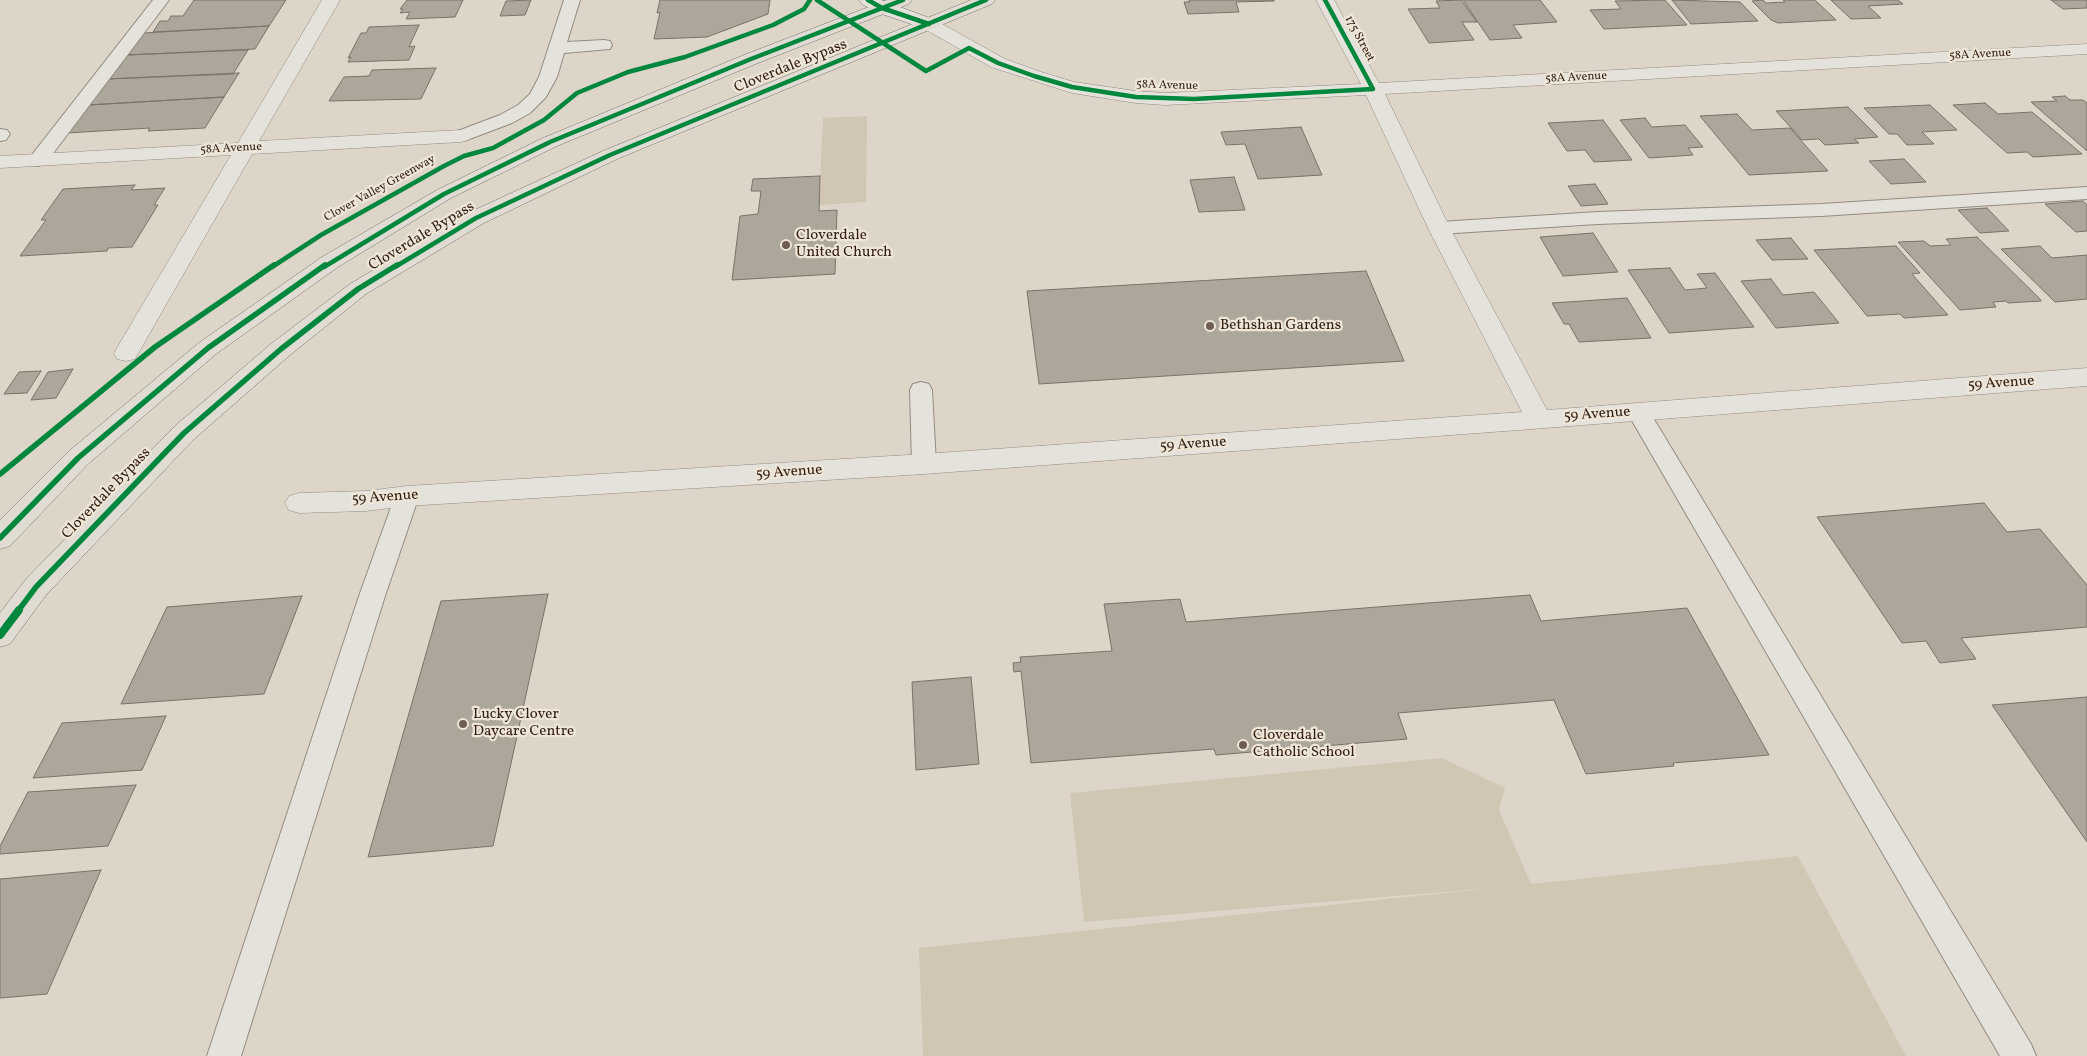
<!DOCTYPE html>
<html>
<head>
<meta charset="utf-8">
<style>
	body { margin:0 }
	canvas { display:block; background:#ddd6c8 }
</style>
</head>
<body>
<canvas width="2087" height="1056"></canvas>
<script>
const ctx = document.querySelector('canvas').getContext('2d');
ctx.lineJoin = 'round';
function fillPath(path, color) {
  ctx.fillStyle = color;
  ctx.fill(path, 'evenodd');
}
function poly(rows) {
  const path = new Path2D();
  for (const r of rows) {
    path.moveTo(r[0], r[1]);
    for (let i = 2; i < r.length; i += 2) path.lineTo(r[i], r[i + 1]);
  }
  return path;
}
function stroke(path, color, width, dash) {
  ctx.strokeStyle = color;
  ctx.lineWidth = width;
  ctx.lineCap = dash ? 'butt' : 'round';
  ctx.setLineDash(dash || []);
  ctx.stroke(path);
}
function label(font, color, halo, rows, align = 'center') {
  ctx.font = font + ' Vollkorn,serif';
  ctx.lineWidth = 4.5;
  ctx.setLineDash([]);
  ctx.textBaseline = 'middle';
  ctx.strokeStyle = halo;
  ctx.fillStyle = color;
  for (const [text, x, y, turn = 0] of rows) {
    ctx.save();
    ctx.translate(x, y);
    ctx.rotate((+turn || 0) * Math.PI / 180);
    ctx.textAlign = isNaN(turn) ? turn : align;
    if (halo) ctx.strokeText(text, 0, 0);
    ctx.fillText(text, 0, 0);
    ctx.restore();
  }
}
fillPath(poly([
	[867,116,866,202,819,205,823,118],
	[1442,758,1505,788,1499,810,1531,884,1798,856,1906,1056,923,1056,919,948,1492,888,1084,922,1070,793]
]), '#d1c6b3');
const building = poly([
	[194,0,286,0,269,26,153,32,160,21,168,21,171,16,183,16,194,0],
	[407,0,463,0,455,17,406,19,410,12,400,13,403,9,400,9,407,0],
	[531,0,525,15,500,16,506,1,531,0],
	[660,0,770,0,768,14,707,37,654,39,660,12,657,13,660,0],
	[1189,0,1274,0,1274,1,1236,2,1239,12,1188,14,1184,2,1190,2,1189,0],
	[1461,0,1477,22,1462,22,1474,40,1429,43,1408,9,1440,8,1436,1,1461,0],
	[1463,0,1540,0,1557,22,1513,25,1522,38,1490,40,1463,0],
	[1665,0,1687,25,1604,29,1590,10,1621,9,1615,1,1665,0],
	[1672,0,1740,2,1758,21,1691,24,1672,0],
	[1763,0,1766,3,1785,2,1783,0,1815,0,1836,20,1778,23,1771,20,1752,1,1763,0],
	[1831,0,1898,0,1903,4,1868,6,1881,18,1851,19,1831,0],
	[2051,0,2087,0,2087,8,2063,9,2051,0],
	[419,25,409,47,415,46,409,60,348,62,351,57,348,58,361,33,366,33,369,27,419,25],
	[269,26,255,49,126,55,143,33,269,26],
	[248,50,233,74,107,79,126,55,248,50],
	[436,68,421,99,329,101,344,77,369,76,372,70,436,68],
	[239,73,224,97,88,105,107,79,239,73],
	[2065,96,2070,100,2083,100,2087,103,2087,151,2031,102,2057,101,2052,97,2065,96],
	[224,97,205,128,148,131,150,128,67,133,88,105,224,97],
	[1985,103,1998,114,2032,112,2082,154,2033,157,2027,152,2007,153,1953,105,1985,103],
	[1930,105,1957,130,1922,132,1934,144,1907,145,1897,134,1889,134,1864,108,1930,105],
	[1848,107,1878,137,1854,139,1859,143,1825,145,1819,139,1802,140,1776,111,1848,107],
	[1737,114,1752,130,1790,128,1828,171,1749,175,1700,116,1737,114],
	[1645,118,1652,127,1685,125,1703,147,1688,148,1693,155,1649,158,1620,120,1645,118],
	[1603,120,1632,160,1594,162,1585,150,1567,151,1548,123,1603,120],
	[1301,127,1322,175,1258,179,1245,144,1226,145,1221,132,1301,127],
	[1904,159,1926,182,1891,184,1869,161,1904,159],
	[820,176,819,211,837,210,835,274,732,280,740,216,758,214,761,191,751,191,753,179,820,176],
	[1234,177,1245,210,1199,212,1190,180,1234,177],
	[1595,184,1608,204,1581,206,1568,186,1595,184],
	[135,185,131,190,165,188,154,205,158,205,132,247,108,248,107,251,20,256,46,220,41,220,63,189,135,185],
	[2083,201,2087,205,2087,231,2076,232,2045,204,2083,201],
	[1987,208,2009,231,1980,233,1958,210,1987,208],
	[1593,233,1618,272,1563,276,1540,237,1593,233],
	[1977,237,2040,299,2041,301,2008,303,2006,301,1993,302,1996,307,1960,310,1898,242,1924,241,1930,246,1951,245,1946,239,1977,237],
	[1791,238,1808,259,1772,260,1756,240,1791,238],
	[1896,246,1920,273,1912,274,1948,315,1904,318,1900,314,1867,316,1814,250,1896,246],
	[2040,246,2052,258,2087,255,2087,299,2055,302,2001,249,2040,246],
	[1670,268,1685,290,1707,288,1697,274,1715,273,1754,327,1669,333,1628,270,1670,268],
	[1366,271,1404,361,1039,384,1027,291,1366,271],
	[1771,279,1783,295,1814,292,1839,323,1776,328,1741,281,1771,279],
	[1627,298,1651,338,1579,342,1569,324,1564,324,1552,303,1627,298],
	[73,369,56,398,31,400,48,372,73,369],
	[41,371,27,393,4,394,19,372,41,371],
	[1984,503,2007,532,2040,529,2087,585,2087,627,1961,638,1976,659,1940,663,1926,641,1902,643,1817,517,1984,503],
	[548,594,493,846,368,857,441,601,548,594],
	[1530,595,1541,621,1687,608,1769,755,1673,763,1674,766,1586,774,1554,700,1398,713,1407,739,1216,755,1214,749,1031,763,1021,671,1014,672,1013,663,1021,662,1020,657,1112,651,1104,604,1180,599,1186,622,1530,595],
	[302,596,264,694,121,704,167,607,302,596],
	[971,677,979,764,916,770,912,682,971,677],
	[2087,697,2087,842,1992,705,2087,697],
	[166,716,142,770,33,778,62,723,166,716],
	[136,785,108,846,0,854,0,846,28,792,136,785],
	[101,870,47,994,0,998,0,879,101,870]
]);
fillPath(building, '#aca69b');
stroke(building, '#797269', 1);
const lane = poly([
	[153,0,169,0,45,164,38,166,31,164,29,160,31,156,153,0],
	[564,0,580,0,567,42,604,40,610,41,612,45,610,49,564,53,557,77,546,97,530,113,512,123,467,140,461,141,455,140,452,136,455,132,500,115,518,105,530,94,539,77,564,0],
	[0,129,7,130,10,134,6,140,0,141,0,129],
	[2087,187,2087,199,1821,216,1598,224,1439,234,1432,232,1429,228,1432,224,1439,222,1598,212,1821,204,2087,187],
	[921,382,929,384,932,390,936,464,932,470,924,473,916,470,912,464,910,390,913,384,921,382],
	[1638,404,1646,406,2031,1044,2036,1056,2000,1056,1627,412,1630,406,1638,404],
	[407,487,416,489,419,496,385,596,241,1056,207,1056,359,596,395,496,398,489,407,487]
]);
const street = poly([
	[322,0,340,0,259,141,461,130,468,132,471,136,468,140,461,142,252,154,135,359,126,361,117,359,114,353,231,155,0,168,0,156,238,143,322,0],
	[1316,0,1334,0,1379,83,2087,44,2087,54,1385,94,1450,228,1547,410,2087,368,2087,386,1519,430,924,474,407,506,366,511,299,513,289,510,285,503,289,496,299,493,366,491,407,486,924,454,1522,412,1428,228,1366,95,1165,105,1136,103,1072,93,991,67,923,28,920,24,923,20,929,19,935,20,1005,59,1041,72,1074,82,1136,91,1165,93,1361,84,1316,0]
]);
const secondary = poly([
	[859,0,881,0,935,20,938,24,935,28,929,29,923,28,876,12,862,4,859,0]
]);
const highway = poly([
	[887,0,912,0,909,4,758,63,557,146,451,198,338,267,216,354,87,465,10,546,0,549,0,520,69,451,200,342,322,257,437,190,543,138,744,55,887,0],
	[971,0,995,0,992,4,617,159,484,223,366,294,290,355,193,440,46,595,10,644,0,647,0,613,26,579,175,426,272,343,350,284,468,213,603,151,971,0]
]);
stroke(lane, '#928b82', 2);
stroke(street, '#928b82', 1);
stroke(secondary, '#797269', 1);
stroke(highway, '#797269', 1);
fillPath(lane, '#e5e1db');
fillPath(street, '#e5e1db');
fillPath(secondary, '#e5e1db');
fillPath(highway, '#e0dcd4');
stroke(poly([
	[817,0,926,71,969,48,998,63,1034,76,1072,87,1136,97,1194,99,1373,89,1325,0],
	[868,0,882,8,929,24],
	[272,267,321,235,444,166,464,156,493,148,544,120,577,93,628,72,685,57,773,25,804,9,810,0],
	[324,267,444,194,550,142,751,59,903,0],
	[395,267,476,218,610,155,986,0]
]), '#00873e', 4.5);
stroke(poly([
	[0,474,155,347,274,265],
	[0,538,78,458,208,348,325,265],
	[18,611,36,587,184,433,281,349,358,289,397,265]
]), '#00873e', 5.5);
stroke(poly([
	[0,635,19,610]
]), '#00873e', 8);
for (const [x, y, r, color] of [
	[786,245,5,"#6e5e52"],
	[1210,326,5,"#6e5e52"],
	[463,724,5,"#6e5e52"],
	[1243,745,5,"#6e5e52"]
]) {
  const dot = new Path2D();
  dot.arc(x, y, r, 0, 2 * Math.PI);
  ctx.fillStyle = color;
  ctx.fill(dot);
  stroke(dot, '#eee6d6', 2);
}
label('12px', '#321e12', '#eee6d6', [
	["175 Street",1359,39,62],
	["58A Avenue",1980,55,-3],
	["58A Avenue",1576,78,-3],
	["58A Avenue",1167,86,2],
	["58A Avenue",231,149,-3],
	["Clover Valley Greenway",380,189,-29]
]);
label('15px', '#321e12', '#eee6d6', [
	["Cloverdale Bypass",791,67,-22],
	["Cloverdale Bypass",422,237,-31],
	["59 Avenue",2001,384,-4],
	["59 Avenue",1597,415,-4],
	["59 Avenue",1193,445,-4],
	["59 Avenue",789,473,-4],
	["Cloverdale Bypass",107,494,-46],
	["59 Avenue",385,498,-4]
]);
label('15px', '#321e12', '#eee6d6', [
	["Cloverdale",796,236],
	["United Church",796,253],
	["Bethshan Gardens",1220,326],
	["Lucky Clover",473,715],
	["Daycare Centre",473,732],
	["Cloverdale",1253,736],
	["Catholic School",1253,753]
], 'left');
</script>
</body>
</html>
